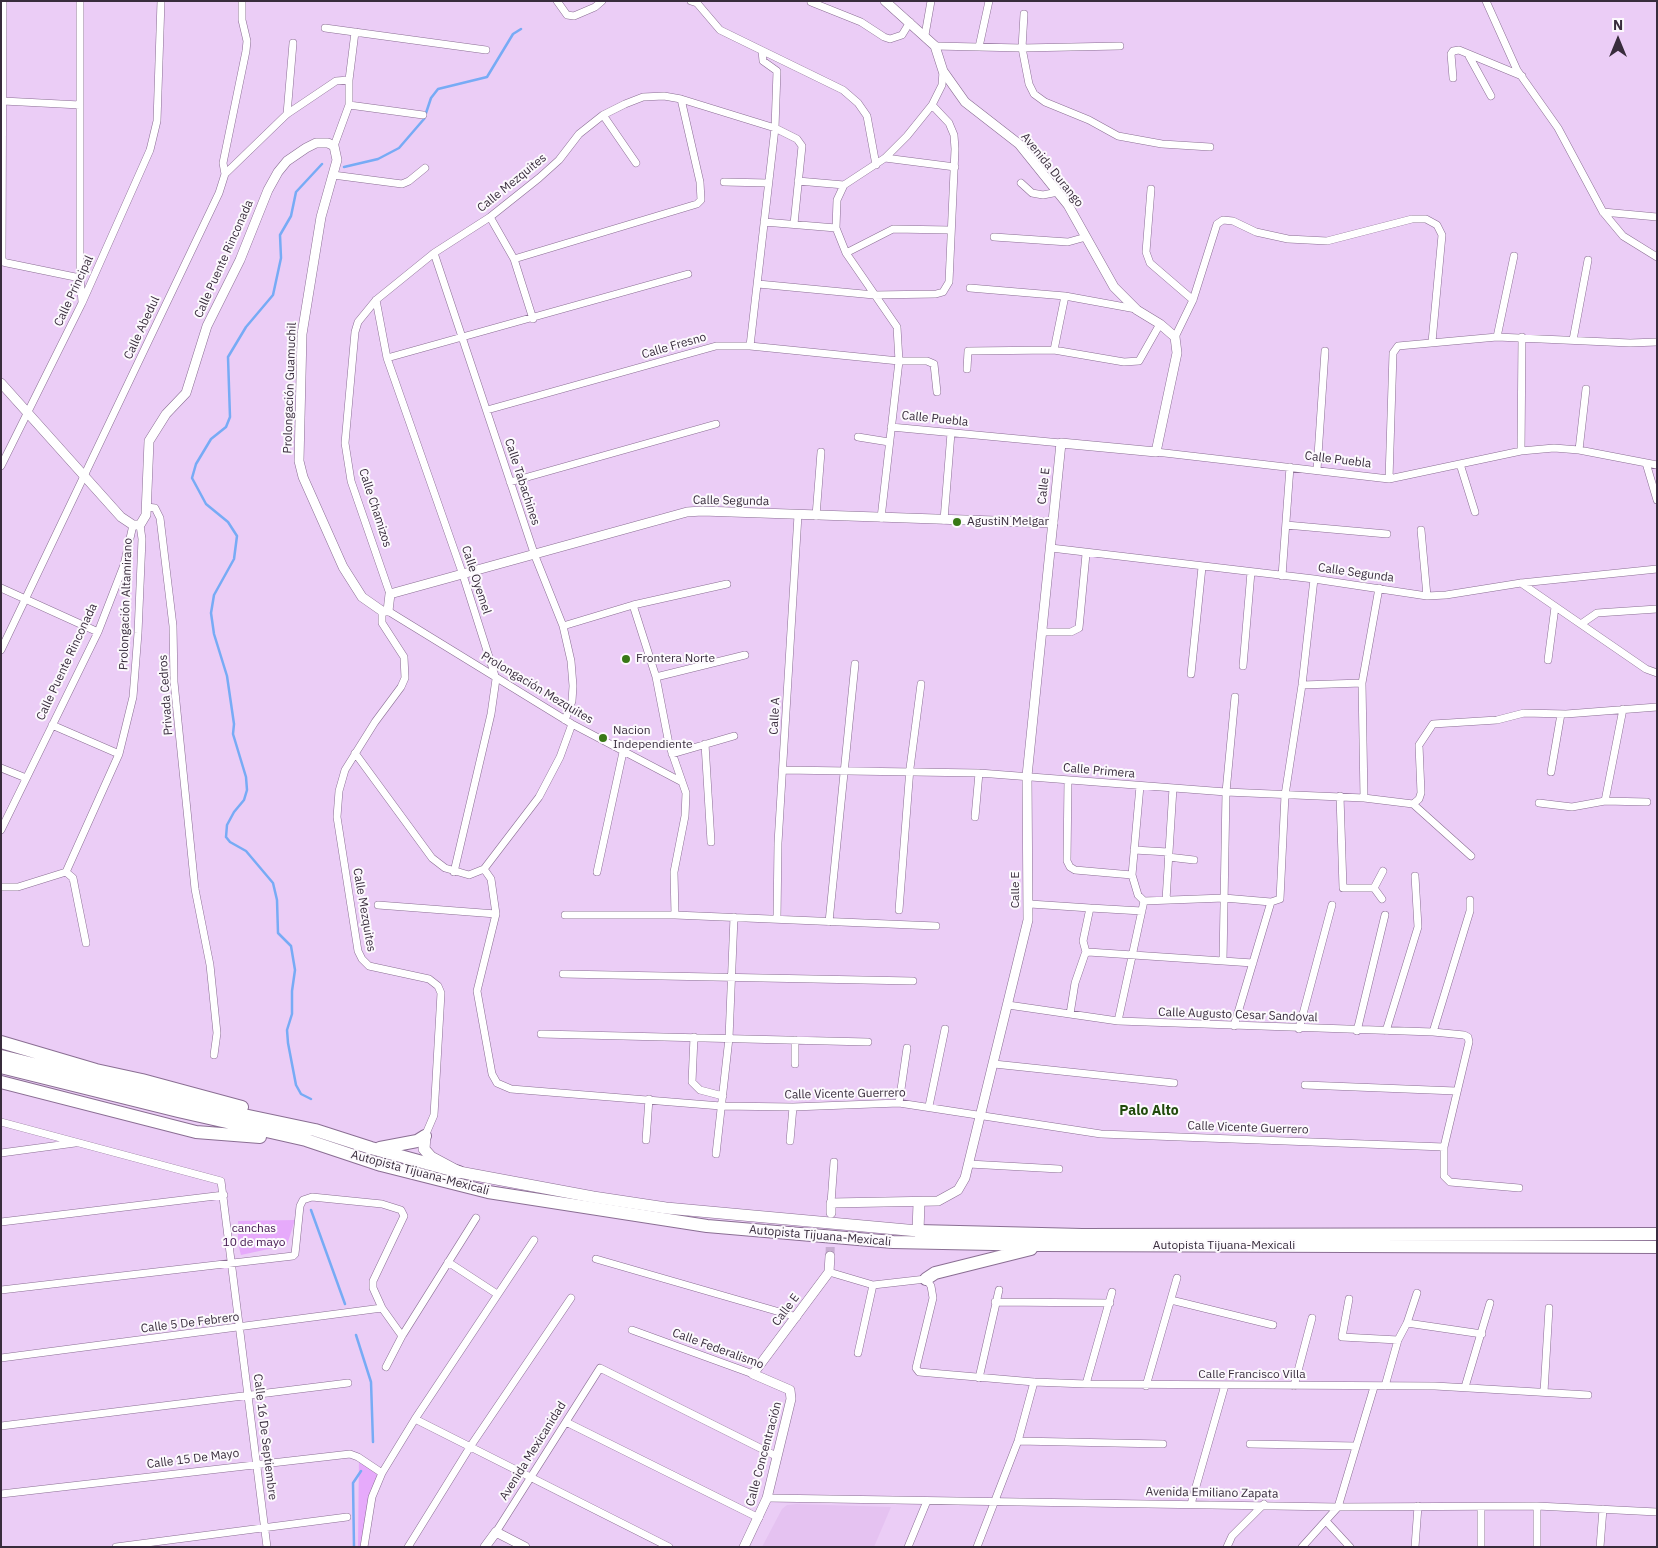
<!DOCTYPE html>
<html>
<head>
<meta charset="utf-8">
<style>
	body { margin:0 }
	#map { position:relative; width:1658px; height:1548px; overflow:hidden; background:#ebcdf6; font-family:"IBM Plex Sans",sans-serif }
	canvas { display:block }
	.frame { position:absolute; inset:0; border:2px solid #382c3c; pointer-events:none }
	.north { position:absolute; left:1593px; top:15px; width:50px; height:50px; -webkit-text-stroke:4px #fcf9fd; paint-order:stroke; rotate:0deg; font-size:14px; font-weight:700; line-height:20px; text-align:center; color:#382c3c }
	.north::after { content:''; display:block; margin:auto; width:18px; height:22px; background:#382c3c; clip-path:polygon(50% 0,100% 100%,50% 72%,0 100%) }
</style>
</head>
<body>
<div id="map">
<canvas width="1658" height="1548"></canvas>
<div class="frame"></div>
<div class="north">N</div>
</div>
<script>
const ctx = document.querySelector('canvas').getContext('2d');
ctx.lineJoin = 'round';
function fillPath(path, color) {
  ctx.fillStyle = color;
  ctx.fill(path, 'evenodd');
}
function poly(rows) {
  const path = new Path2D();
  for (const r of rows) {
    path.moveTo(r[0], r[1]);
    for (let i = 2; i < r.length; i += 2) path.lineTo(r[i], r[i + 1]);
  }
  return path;
}
function stroke(path, color, width, dash) {
  ctx.strokeStyle = color;
  ctx.lineWidth = width;
  ctx.lineCap = dash ? 'butt' : 'round';
  ctx.setLineDash(dash || []);
  ctx.stroke(path);
}
function label(font, color, halo, rows, align = 'center') {
  ctx.font = font + ' "IBM Plex Sans",sans-serif';
  ctx.lineWidth = 4;
  ctx.setLineDash([]);
  ctx.textBaseline = 'middle';
  ctx.strokeStyle = halo;
  ctx.fillStyle = color;
  for (const [text, x, y, turn = 0] of rows) {
    ctx.save();
    ctx.translate(x, y);
    ctx.rotate((+turn || 0) * Math.PI / 180);
    ctx.textAlign = isNaN(turn) ? turn : align;
    if (halo) ctx.strokeText(text, 0, 0);
    ctx.fillText(text, 0, 0);
    ctx.restore();
  }
}
fillPath(poly([
	[796,1504,891,1507,874,1547,762,1547,782,1509,787,1505]
]), '#e5c2f1');
fillPath(poly([
	[295,1220,287,1245,241,1255,238,1244,238,1221],
	[359,1455,381,1470,362,1547,358,1547]
]), '#e6aafb');
stroke(poly([
	[344,167,378,159,399,148,424,119,431,98,438,89,487,77,513,34,521,29],
	[311,1099,301,1094,296,1085,288,1043,287,1030,292,1014,292,991,295,970,291,946,278,933,277,900,273,883,246,851,230,842,226,837,227,825,234,812,244,800,247,790,246,777,233,734,234,724,227,676,214,634,211,613,214,595,234,559,237,536,228,522,206,504,192,478,196,464,211,439,226,427,230,417,228,357,246,327,273,295,281,258,280,235,291,216,296,192,322,164],
	[311,1210,345,1304],
	[356,1335,371,1382,373,1442],
	[354,1547,353,1483,361,1471]
]), '#77abf5', 2.5);
stroke(poly([
	[830,1256,831,1218]
]), '#c7add1', 9, [9, 4.5]);
const minor = poly([
	[3,1,2,258,3,262,7,263,80,278],
	[80,1,80,278,82,302],
	[557,1,567,15,574,16,595,7,602,1],
	[691,1,697,3,720,30,843,90,858,103,867,116,876,165],
	[1486,1,1517,70,1558,128,1603,212,1623,236,1657,257],
	[811,2,861,22,884,37,890,39,902,35,910,22],
	[1024,14,1022,48,1029,84,1034,94,1045,102,1089,120,1118,136,1162,144,1210,147],
	[325,28,486,50],
	[925,35,931,1],
	[935,46,1022,48,1120,46],
	[979,47,989,1],
	[1469,56,1491,96],
	[1453,78,1451,54,1453,51,1459,50,1522,76],
	[3,101,80,105],
	[349,105,423,115],
	[287,114,293,43],
	[603,115,636,163],
	[334,146,349,105,349,80,355,32],
	[885,158,955,167],
	[225,174,287,114,336,81,349,80],
	[333,175,402,184,409,181,425,168],
	[798,181,844,185],
	[724,182,768,183],
	[1021,183,1032,193,1043,195,1058,192],
	[1151,189,1146,252,1150,263,1193,300],
	[1603,212,1657,217],
	[490,217,514,259,533,319],
	[764,222,836,228],
	[994,237,1068,242,1086,237],
	[434,253,535,556,563,626,571,661,573,686,572,701,565,720],
	[846,253,893,229,950,230],
	[514,259,697,204,701,200,700,182,681,99],
	[758,284,874,295,936,294,943,292,949,282,955,149,954,135,949,123,932,105],
	[970,288,1065,296,1136,309],
	[376,300,387,358,463,575,496,679,491,714,454,872],
	[1175,337,1193,300,1217,224,1223,220,1233,221,1256,232,1288,239,1327,241,1412,219,1426,219,1437,225,1442,235,1432,342],
	[1497,337,1514,256],
	[1573,340,1588,260],
	[750,346,775,128,777,71,763,61,762,51],
	[1054,350,1065,296],
	[387,358,688,274],
	[967,369,968,351,1054,350,1124,362,1139,361,1160,324],
	[487,410,716,346,750,346,899,361,927,361,934,364,937,392],
	[891,427,1061,443],
	[858,437,889,442],
	[1579,450,1586,389],
	[1521,451,1522,337],
	[1156,452,1389,479,1521,451,1554,448,1579,450,1657,465],
	[1646,463,1657,500],
	[1460,464,1475,512],
	[1,466,82,303,150,150,157,121,161,1],
	[1317,470,1325,351],
	[1389,479,1393,353,1398,346,1497,337,1630,343,1657,342],
	[510,482,716,424],
	[147,507,155,508,160,518,173,626,174,682,195,889,210,965,217,1033,214,1055],
	[816,516,821,452],
	[881,518,899,361,897,327,846,253,836,228,837,200,844,185,885,158,907,136,932,105,942,85,943,71],
	[944,520,951,433],
	[1286,525,1387,534],
	[1421,530,1427,596],
	[1051,548,1314,579,1427,596,1446,595,1521,583,1657,569],
	[1282,576,1290,467],
	[1521,583,1646,669,1657,673],
	[1,588,98,632],
	[390,594,351,481,345,443,355,332,358,322,376,300,434,253,490,217,539,178,559,160,579,134,603,115,625,104,643,97,664,96,681,99,775,128,797,139,802,146,794,224],
	[633,605,656,677,669,744,686,793,685,816,674,872,675,915],
	[382,611,382,623,404,657,405,678,401,687,375,722,345,770,339,791,337,817,358,951,362,959,369,966,429,979,438,986,441,993,434,1115,425,1136],
	[388,611,572,724,682,782],
	[1581,624,1597,613,1657,609],
	[563,626,633,605,727,584],
	[1043,632,1071,632,1079,628,1086,554],
	[1,650,219,193,225,174,223,163,246,51,247,41,242,20,242,1],
	[1548,660,1555,607],
	[1243,666,1251,572],
	[1191,674,1202,567],
	[656,677,745,655],
	[1302,685,1362,683],
	[52,725,119,754],
	[705,744,711,842],
	[355,753,432,858,445,868,469,875,484,869,539,797,560,757,572,724],
	[672,754,734,736],
	[1,768,26,778],
	[783,770,979,773,1226,792,1364,798,1413,804],
	[1551,772,1561,714],
	[1068,780,1067,861,1070,867,1075,870,1132,875],
	[1140,786,1132,875,1138,895,1144,901,1224,898,1271,902,1280,899,1285,795,1302,685,1314,579],
	[1340,796,1343,888,1374,888,1382,899],
	[1364,798,1362,683,1379,588],
	[1605,801,1623,709],
	[1539,803,1572,807,1605,801,1647,802],
	[1413,804,1419,799,1421,793,1419,745,1433,724,1497,720,1524,713,1566,714,1657,707],
	[1413,804,1471,856],
	[975,817,979,773],
	[1,830,98,632,124,565,133,525],
	[1134,850,1168,852],
	[1168,857,1194,860],
	[484,869,491,879,496,914,477,991,492,1074,497,1083,511,1089,721,1106,793,1107,899,1103,1101,1134,1444,1147],
	[66,872,119,754,133,697,138,633,142,539,140,525],
	[66,872,73,878,86,943],
	[597,872,623,752],
	[1,887,18,887,66,872],
	[1374,888,1383,871],
	[1166,900,1173,788],
	[1030,904,1090,908,1083,941,1086,952],
	[378,905,496,914],
	[1090,908,1142,911],
	[899,910,910,768,921,684],
	[565,915,675,915,936,926],
	[777,919,778,843,798,515],
	[829,922,855,664],
	[1223,961,1226,792,1235,697],
	[563,974,913,981],
	[1008,1005,1118,1021,1433,1032,1464,1035,1468,1037,1469,1042,1444,1147,1444,1176,1450,1182,1519,1188],
	[1070,1014,1075,983,1085,954,1088,952,1253,963],
	[1118,1021,1144,901],
	[1234,1026,1271,902],
	[1299,1029,1332,905],
	[1357,1031,1385,915],
	[1386,1031,1418,927,1415,876],
	[1433,1032,1470,911,1470,900],
	[541,1034,868,1042],
	[694,1037,692,1082,700,1090,723,1096],
	[795,1040,795,1064],
	[994,1064,1174,1083],
	[1305,1085,1456,1091],
	[899,1103,907,1048],
	[929,1106,945,1029],
	[1,1122,221,1181,267,1547],
	[646,1140,649,1099],
	[790,1141,793,1107],
	[1,1153,75,1143],
	[716,1154,729,1038,734,917],
	[969,1164,1059,1169],
	[831,1203,834,1162],
	[1,1222,224,1195],
	[596,1259,797,1317],
	[448,1262,497,1294],
	[829,1272,873,1285,926,1279,931,1286,933,1298,916,1368,919,1372,1034,1382,1086,1384,1435,1386,1588,1395],
	[1,1290,293,1256,295,1254,300,1206,303,1200,312,1197,382,1204,401,1210,404,1216,373,1281,373,1288,382,1308,402,1336],
	[1349,1299,1342,1337,1398,1340],
	[1171,1300,1273,1325],
	[995,1302,1110,1303],
	[1407,1323,1482,1334],
	[632,1330,753,1374],
	[858,1353,873,1285],
	[1,1358,382,1308],
	[386,1367,402,1336,476,1218],
	[979,1378,999,1290],
	[1086,1384,1112,1292],
	[1146,1386,1177,1278],
	[1294,1386,1312,1318],
	[1385,1386,1398,1340,1407,1323,1417,1293],
	[1465,1387,1490,1303],
	[1544,1392,1549,1308],
	[415,1419,669,1547],
	[566,1422,759,1518],
	[1,1426,348,1383],
	[1018,1441,1163,1444],
	[1250,1444,1356,1446],
	[1,1494,350,1454,358,1457,382,1473],
	[767,1498,1338,1507,1537,1506,1657,1512],
	[1191,1504,1225,1385],
	[1326,1521,1350,1547],
	[496,1532,600,1368,776,1456],
	[116,1547,347,1517],
	[364,1547,372,1497,382,1473,415,1419,534,1240],
	[408,1547,470,1447,571,1298],
	[908,1547,927,1501],
	[977,1547,1018,1441,1034,1382],
	[1227,1547,1232,1536,1264,1504],
	[1302,1547,1338,1507,1374,1387],
	[1415,1547,1418,1506],
	[1481,1547,1481,1507],
	[1537,1547,1537,1506],
	[1600,1547,1603,1509]
]);
const tertiary = poly([
	[1,383,121,517,133,525,140,525,146,515,149,441,166,414,186,393,207,326,240,260,268,190,278,172,287,161,306,148,316,143,328,143,334,146,337,160,321,217,302,334,299,461,303,477,343,567,362,597,382,611,388,611,390,594,687,512,702,511,1053,523]
]);
const secondary = poly([
	[831,1213,831,1203,938,1201,958,1190,965,1178,1028,920,1027,776,1061,443,1156,452,1177,353,1175,337,1160,324,1137,310,1114,287,1068,205,1019,144,965,102,943,71,935,46,885,1],
	[485,1547,496,1532,525,1547],
	[744,1547,767,1498,791,1399,790,1390,753,1374,829,1272,830,1256]
]);
const trunk = poly([
	[425,1136,424,1149,431,1157,459,1172,593,1197,666,1208,918,1231,919,1203]
]);
const motorway = poly([
	[1,1042,96,1070,142,1080,242,1107],
	[1,1056,206,1107,315,1130,371,1148,459,1172],
	[1,1067,178,1111,306,1140,381,1165,488,1192,707,1226,893,1242,1043,1245,1657,1247],
	[1,1082,196,1132,260,1137],
	[380,1148,417,1141,425,1136],
	[918,1231,1082,1235,1657,1234],
	[926,1279,935,1273,1031,1249]
]);
stroke(minor, '#8a6e93', 8);
stroke(tertiary, '#8a6e93', 10);
stroke(secondary, '#8a6e93', 10);
stroke(trunk, '#8a6e93', 12);
stroke(motorway, '#8a6e93', 14);
stroke(minor, '#fff', 7);
stroke(tertiary, '#fff', 9);
stroke(secondary, '#fff', 9);
stroke(trunk, '#fff', 11);
stroke(motorway, '#fff', 12);
for (const [x, y, r, color] of [
	[957,522,5,"#387816"],
	[626,659,5,"#387816"],
	[603,738,5,"#387816"]
]) {
  const dot = new Path2D();
  dot.arc(x, y, r, 0, 2 * Math.PI);
  ctx.fillStyle = color;
  ctx.fill(dot);
  stroke(dot, '#fcf9fd', 2);
}
label('12px', '#382c3c', '#fcf9fd', [
	["Avenida Durango",1052,170,51],
	["Calle Mezquites",512,183,-39],
	["Calle Puente Rinconada",224,259,-66],
	["Calle Principal",74,291,-65],
	["Calle Abedul",142,328,-65],
	["Calle Fresno",674,346,-16],
	["Prolongación Guamuchil",290,388,-88],
	["Calle Puebla",935,419,6],
	["Calle Puebla",1338,460,7],
	["Calle Tabachines",522,482,72],
	["Calle E",1044,486,-84],
	["Calle Segunda",731,501,1],
	["Calle Chamizos",375,508,72],
	["Calle Segunda",1356,573,8],
	["Calle Oyemel",476,580,72],
	["Prolongación Altamirano",126,604,-88],
	["Calle Puente Rinconada",67,662,-65],
	["Prolongación Mezquites",537,688,31],
	["Privada Cedros",166,695,-94],
	["Calle A",775,716,-87],
	["Calle Primera",1099,771,5],
	["Calle E",1016,890,-90],
	["Calle Mezquites",364,910,80],
	["Calle Augusto Cesar Sandoval",1238,1015,2],
	["Calle Vicente Guerrero",845,1094,-1],
	["Calle Vicente Guerrero",1248,1128,2],
	["Autopista Tijuana-Mexicali",420,1173,15],
	["Autopista Tijuana-Mexicali",820,1236,5],
	["Autopista Tijuana-Mexicali",1224,1246],
	["Calle E",786,1310,-53],
	["Calle 5 De Febrero",190,1323,-7],
	["Calle Federalismo",718,1349,20],
	["Calle Francisco Villa",1252,1375],
	["Calle 16 De Septiembre",265,1437,83],
	["Avenida Mexicanidad",533,1451,-58],
	["Calle Concentración",764,1454,-75],
	["Calle 15 De Mayo",193,1459,-7],
	["Avenida Emiliano Zapata",1212,1493,1]
]);
label('12px', '#382c3c', '#fcf9fd', [
	["AgustiN Melgar",967,522],
	["Frontera Norte",636,659],
	["Nacion",613,731],
	["Independiente",613,745]
], 'left');
label('12px', '#40124d', '#fcf9fd', [
	["canchas",254,1229],
	["10 de mayo",254,1243]
]);
label('bold 14px', '#214a0c', '#fcf9fd', [
	["Palo Alto",1149,1111]
]);
</script>
</body>
</html>
